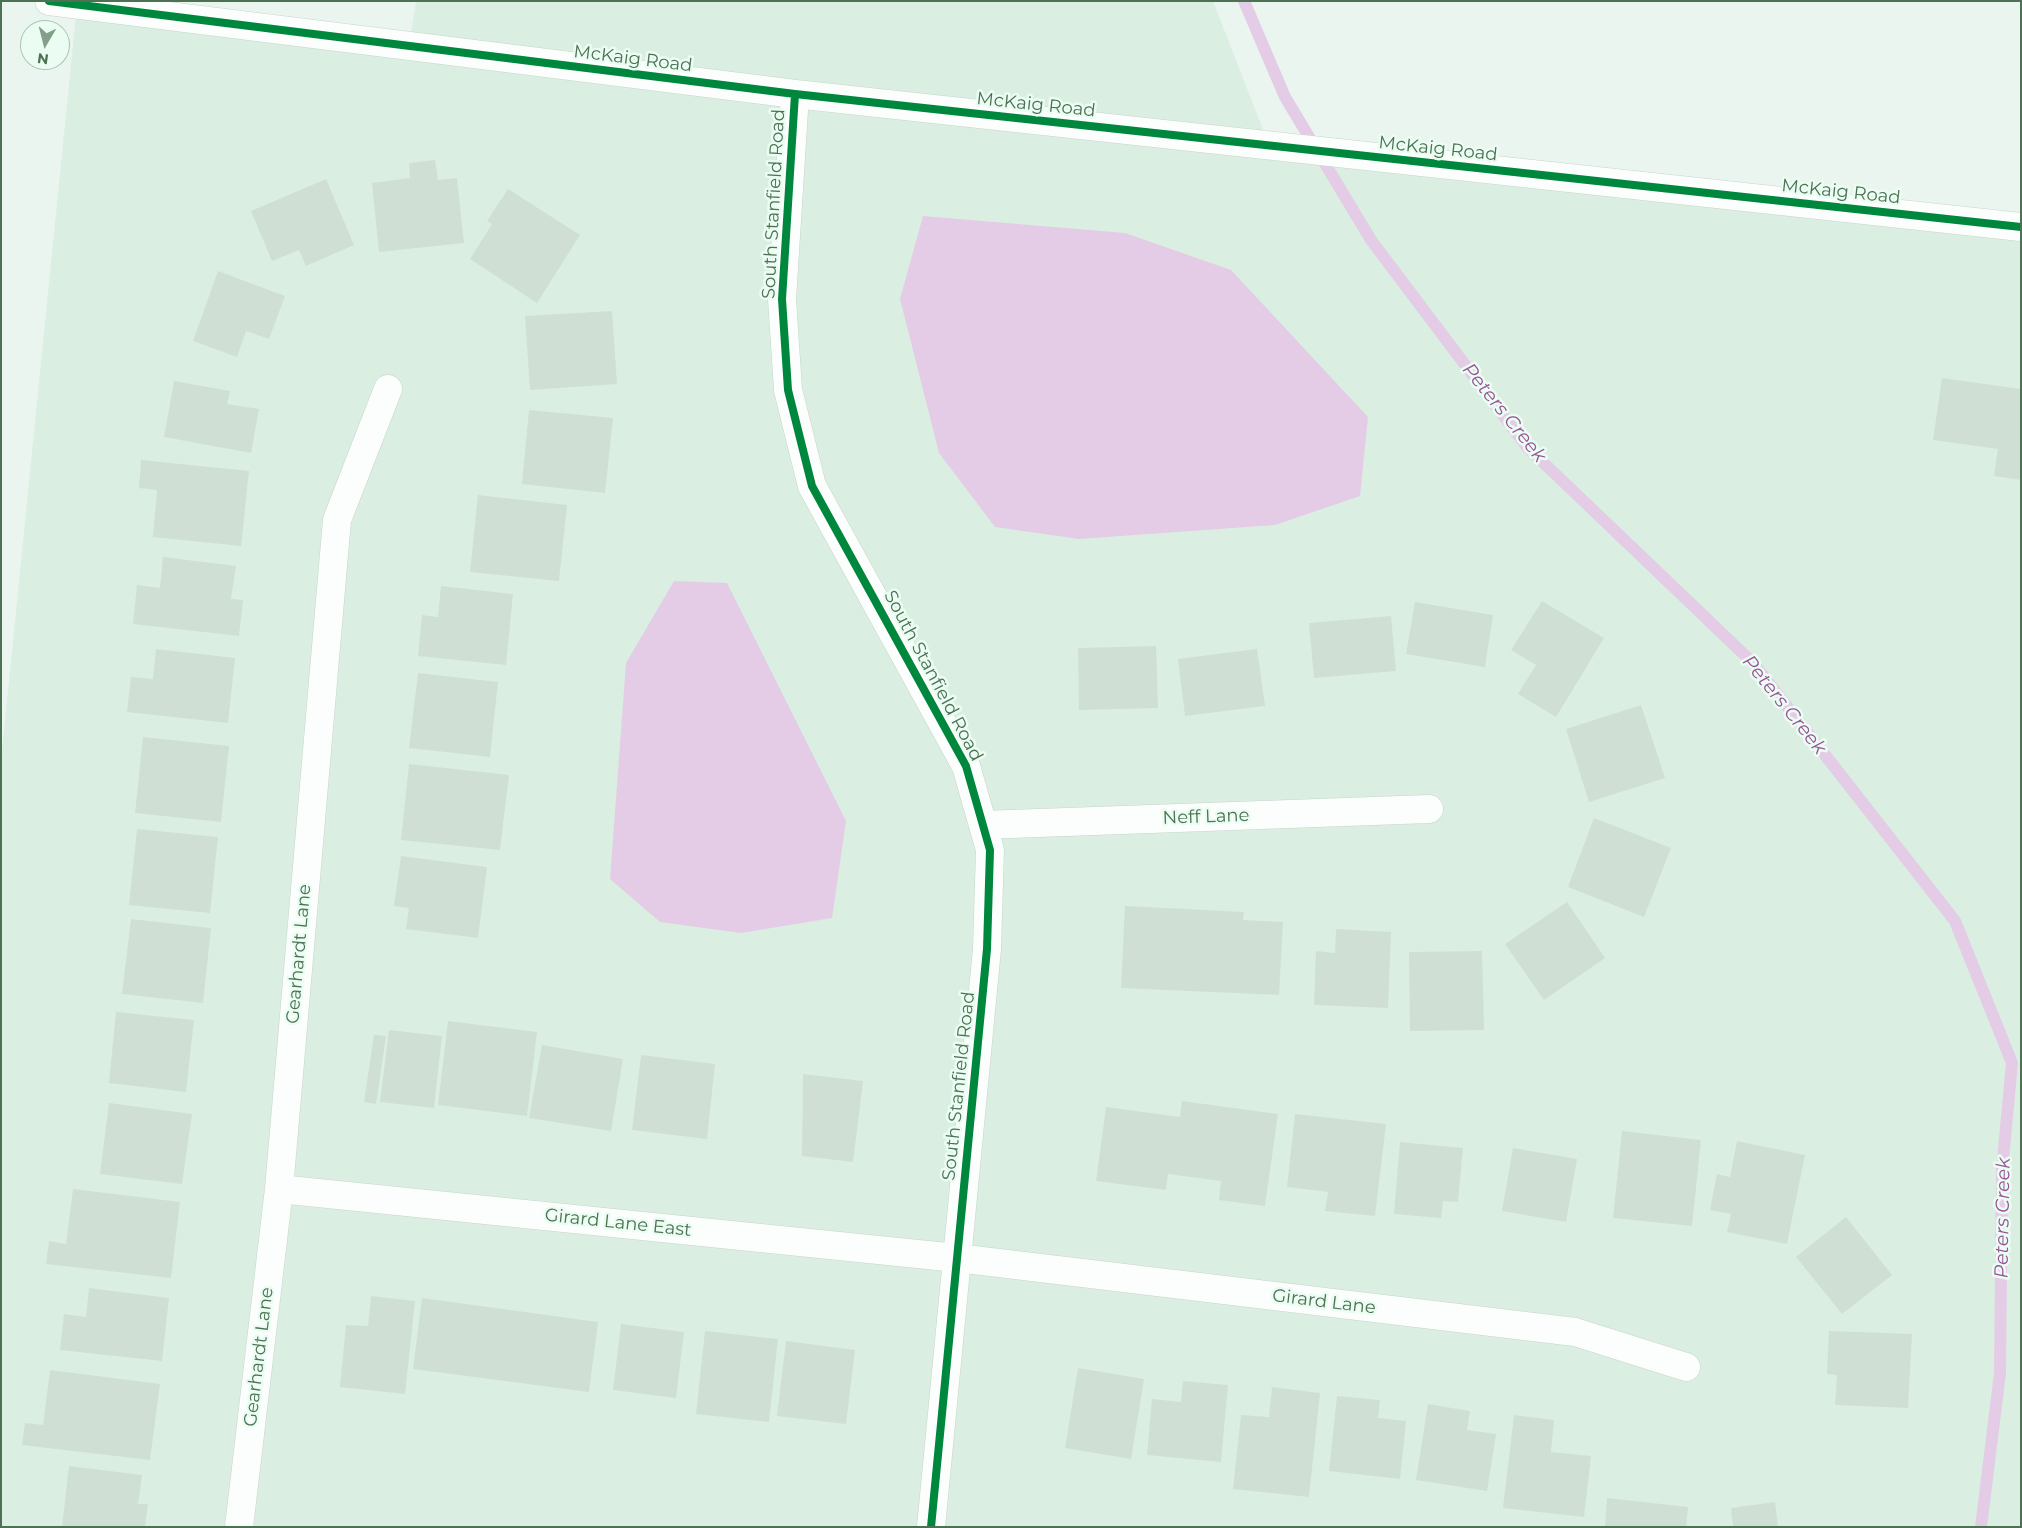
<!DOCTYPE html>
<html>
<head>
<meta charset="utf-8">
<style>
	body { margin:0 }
	#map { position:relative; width:2022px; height:1528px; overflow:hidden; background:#eaf5ef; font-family:Montserrat,sans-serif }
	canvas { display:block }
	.frame { position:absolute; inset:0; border:2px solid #4c7153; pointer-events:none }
	.north { position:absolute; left:20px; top:20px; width:50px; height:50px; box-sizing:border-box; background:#ebfdf3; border:1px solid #abc5b3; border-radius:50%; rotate:188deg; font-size:14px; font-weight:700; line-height:20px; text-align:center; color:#4c7153 }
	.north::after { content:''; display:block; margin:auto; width:18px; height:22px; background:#839f8a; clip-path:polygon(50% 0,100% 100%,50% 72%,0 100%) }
</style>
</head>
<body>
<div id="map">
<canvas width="2022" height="1528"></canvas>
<div class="frame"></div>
<div class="north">N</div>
</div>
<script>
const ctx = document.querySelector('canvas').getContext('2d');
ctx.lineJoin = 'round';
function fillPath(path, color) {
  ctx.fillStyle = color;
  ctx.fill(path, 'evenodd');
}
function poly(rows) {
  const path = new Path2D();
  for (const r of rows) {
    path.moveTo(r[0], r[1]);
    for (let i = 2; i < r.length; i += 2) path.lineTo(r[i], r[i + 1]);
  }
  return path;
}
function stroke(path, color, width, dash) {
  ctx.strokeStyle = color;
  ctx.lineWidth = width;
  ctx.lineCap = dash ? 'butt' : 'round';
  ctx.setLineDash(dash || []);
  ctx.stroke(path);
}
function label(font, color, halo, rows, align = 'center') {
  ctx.font = font + ' Montserrat,sans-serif';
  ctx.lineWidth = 5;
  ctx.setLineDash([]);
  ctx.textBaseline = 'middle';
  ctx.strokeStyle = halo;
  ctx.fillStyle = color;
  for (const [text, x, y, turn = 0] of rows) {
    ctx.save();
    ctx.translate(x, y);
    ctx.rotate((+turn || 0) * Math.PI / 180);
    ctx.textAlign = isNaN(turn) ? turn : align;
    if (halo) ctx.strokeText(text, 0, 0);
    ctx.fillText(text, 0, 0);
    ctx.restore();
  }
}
fillPath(poly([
	[416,1,1213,1,1269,145,2021,227,2021,1527,1,1527,1,760,77,5,409,46]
]), '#daefe2');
fillPath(poly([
	[923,216,1125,233,1231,270,1368,417,1360,496,1275,525,1079,539,995,527,939,453,900,299],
	[674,581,727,583,846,821,832,918,741,933,660,922,610,879,626,663]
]), '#e4cce6');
stroke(poly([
	[1244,1,1285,97,1371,240,1527,447,1753,663,1955,921,2012,1063,2002,1170,2000,1373,1981,1527]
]), '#e4cce6', 12);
fillPath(poly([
	[435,160,438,180,457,178,464,243,379,252,372,183,410,178,409,163],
	[326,179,354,245,306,266,299,250,272,261,251,211],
	[508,189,580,235,537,303,470,259,492,224,487,221],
	[218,271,285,296,269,339,246,331,237,357,193,341],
	[612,311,617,384,530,390,525,316],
	[1942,378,2021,389,2021,480,1994,476,1998,449,1933,440],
	[174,381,230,391,227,404,259,409,251,453,164,437],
	[529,410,613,418,605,493,522,484],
	[141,460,249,471,241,546,153,537,157,490,139,488],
	[478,495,567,505,559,581,470,572],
	[163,557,236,566,231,599,243,600,239,636,133,624,137,585,160,588],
	[441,586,513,594,506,665,418,656,422,615,438,617],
	[1542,601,1604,638,1556,717,1518,694,1536,665,1511,650],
	[1415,602,1493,615,1485,667,1406,654],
	[1391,616,1396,671,1314,678,1309,623],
	[1156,646,1158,708,1079,710,1078,648],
	[156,649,235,658,228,723,127,712,131,677,153,679],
	[1257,649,1265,706,1185,716,1178,659],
	[418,673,498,682,490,757,409,748],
	[1641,705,1665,778,1589,802,1566,729],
	[143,737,229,746,221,822,135,813],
	[409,764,509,775,500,850,401,840],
	[1594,818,1671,848,1644,917,1568,887],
	[137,829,218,837,210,913,129,905],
	[401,856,487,867,478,938,406,929,409,908,394,906],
	[1567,902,1605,958,1544,1000,1505,944],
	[1125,906,1244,912,1243,920,1283,922,1279,995,1121,988],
	[131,919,211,928,203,1003,122,994],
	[1336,929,1391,932,1388,1008,1314,1005,1316,951,1335,953],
	[1482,951,1484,1030,1410,1031,1409,952],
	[116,1012,194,1020,186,1092,109,1083],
	[448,1021,537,1032,527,1116,438,1105],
	[389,1030,442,1036,434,1108,380,1102],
	[374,1035,386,1036,376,1104,364,1102],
	[542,1045,623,1059,611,1131,529,1118],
	[641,1055,715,1064,707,1139,632,1130],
	[803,1074,863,1081,853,1162,802,1156],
	[1182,1101,1278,1114,1265,1206,1219,1200,1221,1181,1168,1174,1166,1190,1096,1181,1106,1107,1180,1117],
	[109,1103,192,1114,182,1184,100,1174],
	[1295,1114,1386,1124,1375,1216,1325,1211,1328,1192,1287,1187],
	[1622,1131,1701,1140,1692,1226,1613,1218],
	[1737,1141,1805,1155,1787,1244,1727,1232,1731,1214,1710,1210,1717,1174,1730,1177],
	[1400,1142,1463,1148,1458,1202,1443,1201,1441,1218,1394,1214],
	[1513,1148,1577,1159,1566,1222,1502,1211],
	[73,1189,180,1202,171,1278,46,1264,49,1241,66,1244],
	[1846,1217,1892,1275,1842,1314,1796,1257],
	[89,1288,169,1298,162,1361,60,1350,64,1314,86,1317],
	[371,1296,415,1301,405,1394,340,1387,346,1325,368,1326],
	[422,1298,598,1322,589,1392,413,1369],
	[621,1324,684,1332,676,1398,613,1390],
	[705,1331,778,1339,769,1422,696,1414],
	[1829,1331,1912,1334,1908,1408,1835,1405,1837,1375,1827,1374],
	[786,1341,855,1350,846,1424,777,1416],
	[1078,1368,1144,1379,1131,1459,1065,1448],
	[50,1370,160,1384,150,1460,22,1445,25,1423,43,1425],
	[1183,1381,1228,1385,1221,1462,1147,1455,1152,1399,1181,1402],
	[1272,1387,1320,1393,1309,1497,1233,1489,1241,1415,1269,1417],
	[1337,1396,1380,1400,1378,1418,1406,1421,1400,1479,1329,1471],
	[1428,1404,1470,1411,1467,1430,1496,1434,1487,1491,1416,1480],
	[1514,1415,1554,1420,1551,1452,1591,1456,1584,1517,1503,1508],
	[69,1466,142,1475,138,1504,148,1504,145,1527,62,1527],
	[1607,1498,1688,1507,1686,1527,1605,1527],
	[1775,1502,1778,1527,1733,1527,1731,1508]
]), '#d0dfd4');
const minor = poly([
	[49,1,795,94,2021,227],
	[795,94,782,299,788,390,812,486,966,766,990,850,987,949,931,1527],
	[983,825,1429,809],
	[279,1189,957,1258,1575,1332,1686,1367],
	[239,1527,279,1189,337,520,388,389]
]);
stroke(minor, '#c7d4cb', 29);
stroke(minor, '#fcfefd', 28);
stroke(poly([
	[49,1,795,94,2021,227],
	[795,94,782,299,788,390,812,486,966,766,990,850,987,949,931,1527]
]), '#00873e', 8);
label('18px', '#4c7153', '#ebfdf3', [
	["McKaig Road",633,59,7],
	["McKaig Road",1036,105,6],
	["McKaig Road",1438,149,6],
	["McKaig Road",1841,192,6],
	["South Stanfield Road",774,204,-87],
	["South Stanfield Road",933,676,62],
	["Neff Lane",1206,817,-2],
	["Gearhardt Lane",299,954,-85],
	["South Stanfield Road",959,1086,-84],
	["Girard Lane East",618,1223,6],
	["Girard Lane",1324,1302,7],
	["Gearhardt Lane",259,1357,-83]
]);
label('italic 19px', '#975297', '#ebfdf3', [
	["Peters Creek",1504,413,51],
	["Peters Creek",1784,705,51],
	["Peters Creek",2003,1218,-89]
]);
</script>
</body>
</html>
